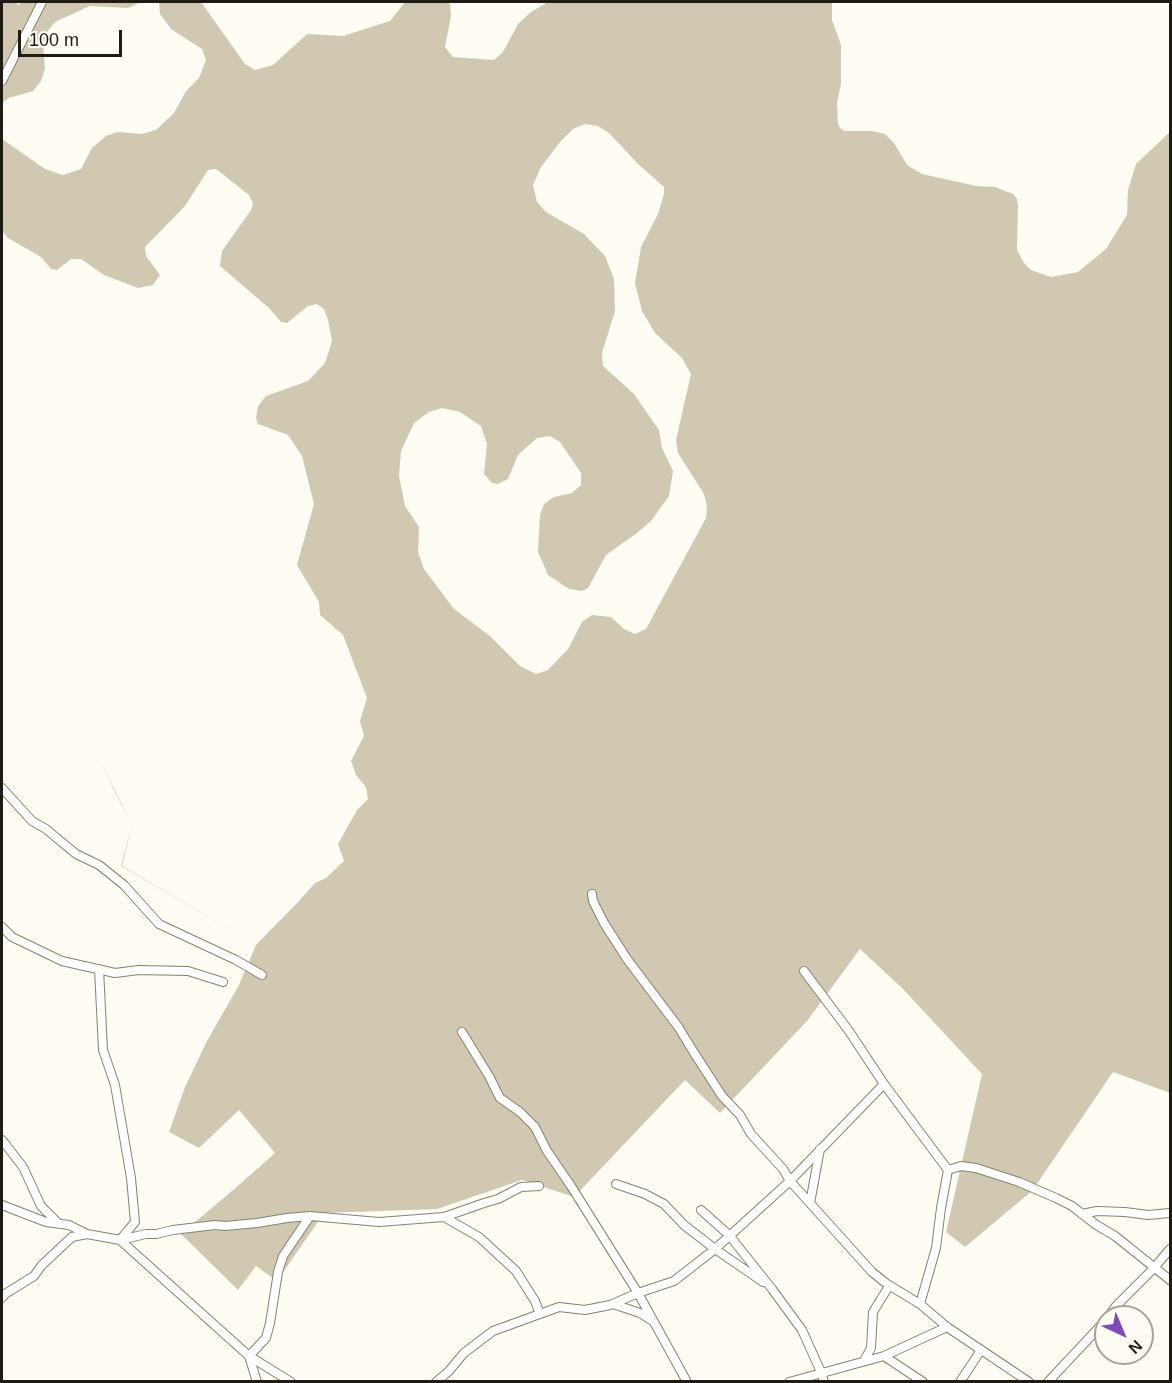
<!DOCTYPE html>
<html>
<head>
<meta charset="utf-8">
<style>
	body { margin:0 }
	#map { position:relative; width:1172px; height:1383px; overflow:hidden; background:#fefcf3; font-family:Arial,sans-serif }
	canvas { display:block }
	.frame { position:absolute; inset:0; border:3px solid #1d1b13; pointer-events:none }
	.north { position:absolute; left:1094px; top:1305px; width:60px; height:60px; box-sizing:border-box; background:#fefcf3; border:2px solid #a4a299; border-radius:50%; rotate:136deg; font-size:16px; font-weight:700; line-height:24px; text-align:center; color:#1d1b13 }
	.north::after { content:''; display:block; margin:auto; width:21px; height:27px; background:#8148be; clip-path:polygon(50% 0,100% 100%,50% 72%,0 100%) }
	.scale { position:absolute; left:18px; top:30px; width:104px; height:27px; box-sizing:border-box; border:3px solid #1d1b13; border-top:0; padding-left:8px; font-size:18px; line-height:21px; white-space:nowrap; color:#1d1b13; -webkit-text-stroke:4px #fefcf3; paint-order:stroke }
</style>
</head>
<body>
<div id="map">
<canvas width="1172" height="1383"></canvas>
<div class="frame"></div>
<div class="north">N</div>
<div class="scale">100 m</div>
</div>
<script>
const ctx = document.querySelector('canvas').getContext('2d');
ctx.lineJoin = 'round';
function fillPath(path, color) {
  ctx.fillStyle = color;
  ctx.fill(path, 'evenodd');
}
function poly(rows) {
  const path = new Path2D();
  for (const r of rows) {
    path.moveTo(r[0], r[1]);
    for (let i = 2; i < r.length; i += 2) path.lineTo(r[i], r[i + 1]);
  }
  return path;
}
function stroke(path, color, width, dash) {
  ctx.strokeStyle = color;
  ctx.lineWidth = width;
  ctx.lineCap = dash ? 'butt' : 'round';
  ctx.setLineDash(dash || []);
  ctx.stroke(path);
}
fillPath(poly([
	[2,2,15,2,19,5,21,2,141,2,128,8,90,6,55,22,47,32,43,44,45,69,41,81,33,91,9,98,2,103],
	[159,2,201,2,245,64,255,70,273,65,307,34,343,36,390,21,405,2,447,2,450,4,451,16,445,47,453,57,494,60,503,52,518,24,531,12,548,2,832,2,832,20,841,45,841,84,837,103,838,123,840,128,845,131,872,131,885,134,894,143,907,165,922,174,976,186,995,187,1013,194,1017,199,1018,205,1017,250,1024,263,1031,270,1051,277,1078,272,1106,249,1127,215,1128,190,1136,164,1170,132,1170,1093,1113,1072,1032,1191,965,1247,946,1232,982,1074,902,988,860,949,807,1021,720,1113,685,1080,574,1197,522,1180,437,1209,324,1213,277,1281,256,1266,238,1290,181,1234,239,1185,275,1153,239,1110,199,1148,169,1132,185,1087,207,1041,239,985,256,945,121,866,132,825,115,792,100,760,87,748,30,738,2,721,30,738,87,748,100,760,132,825,122,866,256,945,298,902,315,883,326,878,344,861,338,844,357,810,368,799,366,787,356,775,351,761,364,736,360,721,367,698,343,635,320,615,319,602,297,565,314,504,302,456,288,435,258,424,256,418,258,406,266,396,308,381,325,363,332,341,328,320,324,309,317,304,308,306,287,323,281,322,269,308,220,266,222,251,251,210,253,204,249,195,216,169,208,170,185,206,145,247,146,256,160,275,153,285,138,288,104,275,81,259,71,259,57,270,51,269,41,257,8,238,2,231,2,139,45,169,63,175,81,169,92,148,106,136,117,132,142,134,156,130,174,113,186,91,199,78,206,60,202,49,171,29,160,14],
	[585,124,598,126,609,133,638,164,664,187,664,194,658,214,641,247,635,283,642,311,655,333,682,358,691,374,676,440,678,453,704,494,707,506,706,518,646,629,635,634,624,629,611,617,592,615,582,622,568,649,548,670,536,674,520,666,490,636,454,609,424,569,418,552,419,527,405,506,399,476,401,451,414,423,429,412,442,408,460,412,481,426,487,444,484,474,492,483,498,484,508,479,518,455,537,438,550,436,560,442,581,473,581,485,572,493,554,497,544,504,540,515,538,552,548,575,569,589,582,591,588,588,606,555,637,533,651,521,669,496,673,471,662,448,659,430,634,394,603,366,602,353,615,311,614,279,605,256,584,234,546,212,537,202,533,185,541,167,560,142,573,129]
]), '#d0c8b1');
const street = poly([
	[2,81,42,2],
	[2,788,32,821,46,829,76,854,99,865,124,885,159,924,236,960,262,975],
	[592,894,593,901,604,923,627,959,679,1028,691,1048,722,1096,740,1115,751,1134,783,1169,790,1181,872,1272,887,1284,920,1304,947,1327,1029,1382],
	[2,927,12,937,62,961,115,973,139,970,188,971,223,982],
	[804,971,849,1031,884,1084,948,1170,941,1208,936,1248,920,1304],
	[462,1032,489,1076,500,1098,520,1112,535,1127,547,1151,571,1186,638,1293,687,1382],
	[2,1140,23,1167,41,1206,59,1224],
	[948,1170,961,1166,976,1168,1019,1182,1056,1198,1072,1206,1095,1224,1115,1236,1170,1280],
	[616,1184,645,1194,664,1204,684,1225,715,1249,763,1282],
	[810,1203,820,1149],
	[2,1205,46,1222,69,1225,87,1234,120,1240,135,1222,131,1178,115,1085,103,1050,99,969],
	[701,1210,729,1235,772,1289,802,1330,821,1372,824,1382],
	[1082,1214,1097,1211,1125,1212,1148,1215,1170,1213],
	[444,1217,479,1237,516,1271,535,1301,540,1314],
	[120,1240,146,1234,156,1234,173,1230,215,1225,225,1226,257,1223,287,1218,310,1216,379,1222,444,1217,484,1203,498,1199,521,1187,539,1186],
	[120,1240,249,1356,257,1382],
	[2,1298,5,1294,34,1276,42,1265,72,1237,87,1234],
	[613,1304,640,1313,653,1321],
	[1108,1317,1116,1306,1154,1268,1170,1249],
	[884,1356,923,1382],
	[864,1361,871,1348,873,1312,889,1286],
	[291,1382,249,1356,266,1338,270,1323,278,1272,283,1256,310,1216],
	[436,1382,448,1372,464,1353,493,1331,559,1307,585,1310,610,1305,638,1293,674,1281,715,1249,790,1181,884,1084],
	[789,1382,884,1356,947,1327],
	[960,1382,981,1350],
	[1048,1382,1106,1320]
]);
stroke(street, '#87816c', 10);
stroke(street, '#fff', 8);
</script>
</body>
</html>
